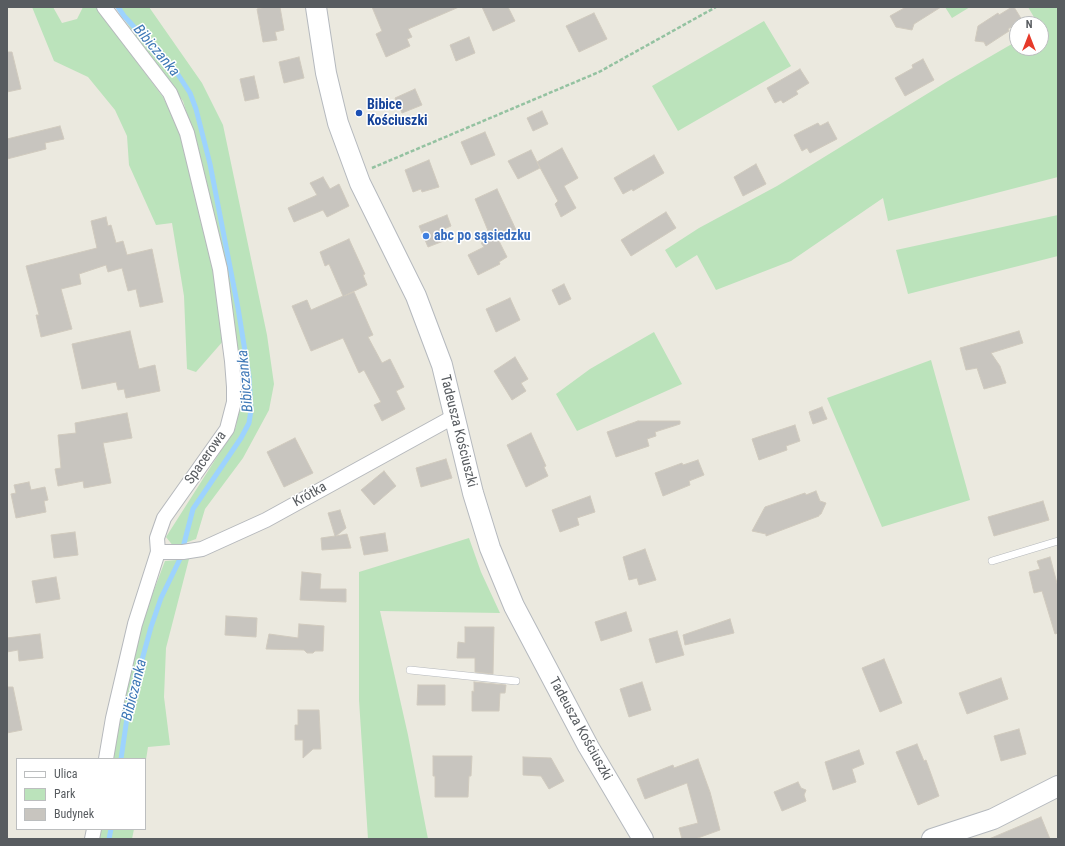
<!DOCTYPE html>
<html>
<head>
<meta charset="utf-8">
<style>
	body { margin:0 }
	#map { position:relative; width:1065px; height:846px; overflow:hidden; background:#ebe9df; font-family:"Roboto Condensed",sans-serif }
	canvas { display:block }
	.frame { position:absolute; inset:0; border:8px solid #585c60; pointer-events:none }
	.legend { position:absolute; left:16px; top:758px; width:130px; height:72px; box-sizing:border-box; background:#fff; border:1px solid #bcbebf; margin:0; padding:5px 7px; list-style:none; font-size:12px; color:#585c60 }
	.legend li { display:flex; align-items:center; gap:8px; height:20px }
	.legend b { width:20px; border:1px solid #bcbebf }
	.north { position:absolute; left:1009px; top:16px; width:40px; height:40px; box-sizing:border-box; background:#fff; border:1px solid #bcbebf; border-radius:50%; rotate:0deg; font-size:11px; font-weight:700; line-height:16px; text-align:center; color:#585c60 }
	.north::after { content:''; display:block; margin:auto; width:14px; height:18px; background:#e63a2a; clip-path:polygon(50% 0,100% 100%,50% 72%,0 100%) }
</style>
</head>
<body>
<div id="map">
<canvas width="1065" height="846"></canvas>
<div class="frame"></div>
<ul class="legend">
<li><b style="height:5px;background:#fff"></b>Ulica</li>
<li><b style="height:11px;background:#bbe3bb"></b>Park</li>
<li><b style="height:11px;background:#c8c5bf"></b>Budynek</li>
</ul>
<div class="north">N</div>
</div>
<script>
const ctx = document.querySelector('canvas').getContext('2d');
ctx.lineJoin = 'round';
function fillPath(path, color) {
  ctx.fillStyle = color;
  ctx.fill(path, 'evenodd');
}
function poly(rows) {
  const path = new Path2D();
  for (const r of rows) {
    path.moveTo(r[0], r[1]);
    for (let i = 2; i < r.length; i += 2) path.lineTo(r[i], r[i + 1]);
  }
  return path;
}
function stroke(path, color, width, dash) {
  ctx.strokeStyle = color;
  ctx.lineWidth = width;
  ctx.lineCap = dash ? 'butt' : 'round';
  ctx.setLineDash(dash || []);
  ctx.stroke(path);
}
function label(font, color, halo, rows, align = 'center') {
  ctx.font = font + ' "Roboto Condensed",sans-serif';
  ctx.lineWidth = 3;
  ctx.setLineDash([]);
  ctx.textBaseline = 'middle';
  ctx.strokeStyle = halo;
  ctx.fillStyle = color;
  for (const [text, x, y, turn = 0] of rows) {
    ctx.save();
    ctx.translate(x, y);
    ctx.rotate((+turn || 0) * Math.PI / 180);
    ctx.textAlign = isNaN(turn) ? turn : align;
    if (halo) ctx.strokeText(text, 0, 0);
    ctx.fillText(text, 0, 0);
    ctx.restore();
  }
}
fillPath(poly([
	[32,7,53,7,62,23,77,19,83,7,96,7,163,97,185,140,212,266,224,340,196,372,187,369,184,296,172,223,156,225,129,165,127,136,115,110,88,77,54,61],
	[116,7,149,7,202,83,223,125,267,335,274,384,269,410,243,458,205,509,196,539,174,547,166,537,236,427,239,398,193,134,183,101,164,78],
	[945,7,970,7,952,18],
	[1028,7,1058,7,1058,177,888,221,883,198,791,261,716,290,697,255,676,268,665,250,699,228,777,186,948,81,1017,41,1017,48,1041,48,1041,24,1038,24],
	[764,21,791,66,678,131,652,86],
	[1058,215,1058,256,908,294,896,250],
	[654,332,682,384,577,431,556,394,590,369],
	[931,360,970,500,882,527,827,398],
	[469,538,481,572,500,613,380,611,408,735,428,839,368,839,359,700,359,572],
	[189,559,166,648,164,697,170,745,148,747,145,766,145,759,112,759,118,719,141,624,165,561],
	[101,829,134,829,132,839,99,839]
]), '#bbe3bb');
stroke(poly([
	[118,7,124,16,177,73,190,93,196,109,210,164,238,308,249,376,251,410,249,423,241,438,193,509,180,559,161,598,151,627,128,711,121,759],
	[109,839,111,829]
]), '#9dd3fe', 5);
const building = poly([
	[266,7,280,7,284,30,275,32,277,40,263,42,257,9,266,7],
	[372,7,459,7,408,29,412,37,407,39,410,46,386,57,376,34,382,31,372,7],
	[482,7,508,7,515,21,493,31,482,7],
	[906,7,941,7,914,24,912,30,896,27,890,16,906,7],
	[1012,7,1014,7,1022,20,1008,29,1009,31,986,46,984,42,975,41,978,26,998,13,999,15,1012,7],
	[594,13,607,39,579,52,566,26,594,13],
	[469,37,475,53,456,61,450,45,469,37],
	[7,52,12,52,21,89,7,92,7,52],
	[299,57,304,78,284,83,279,62,299,57],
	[923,59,934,80,905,96,895,78,913,68,912,65,923,59],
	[800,69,809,83,796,91,798,94,783,103,781,100,775,103,767,88,800,69],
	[254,76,259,98,245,101,240,79,254,76],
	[415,89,422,105,402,113,395,98,415,89],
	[542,111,548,124,533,131,527,118,542,111],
	[828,122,837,139,810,153,807,148,802,151,794,135,818,123,820,126,828,122],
	[60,126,64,139,45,143,46,149,7,159,7,139,60,126],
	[485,132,495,155,471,165,461,142,485,132],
	[562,148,578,178,564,186,576,208,561,217,555,204,558,201,537,162,562,148],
	[531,150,540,168,518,179,508,161,531,150],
	[654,155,664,173,633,191,632,189,623,194,614,178,654,155],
	[429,160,439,187,422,192,421,189,413,192,405,170,429,160],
	[756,164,766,184,743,196,734,177,756,164],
	[323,177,330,189,339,184,349,206,327,217,323,210,294,222,288,208,317,195,310,183,323,177],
	[497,189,517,232,499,241,507,257,499,262,500,264,478,275,468,255,484,247,481,243,491,238,475,199,497,189],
	[666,212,676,228,631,256,621,240,666,212],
	[447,215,451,226,442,230,446,240,428,247,419,226,447,215],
	[106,217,108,226,111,225,116,243,123,241,127,255,152,249,163,302,140,307,136,289,128,291,122,268,108,272,106,265,79,274,81,284,61,289,72,329,41,337,36,315,39,315,26,266,97,248,91,221,106,217],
	[349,239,365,274,363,275,367,285,344,296,354,292,373,335,368,337,382,363,390,359,404,387,396,391,405,409,382,421,374,405,381,402,364,370,359,373,343,338,311,351,292,306,307,300,311,310,343,296,329,264,325,266,320,252,349,239],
	[564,284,571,299,559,305,552,290,564,284],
	[510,298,520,320,496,332,486,309,510,298],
	[130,331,139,369,155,365,160,391,126,398,124,389,118,390,116,382,82,389,72,344,130,331],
	[1019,331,1023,343,991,353,1000,366,1006,383,984,389,977,368,966,370,960,348,1019,331],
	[515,357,528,379,521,383,526,391,512,400,494,371,515,357],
	[822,407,827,419,813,424,809,412,822,407],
	[127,413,132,438,103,443,111,483,84,488,83,481,58,486,55,469,61,468,58,435,76,433,75,423,127,413],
	[638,421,680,421,680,424,655,432,656,436,647,439,649,446,616,457,607,432,638,421],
	[795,425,800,441,786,446,787,450,759,460,752,439,795,425],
	[531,433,546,466,544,467,548,476,526,487,507,445,531,433],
	[295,438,313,473,284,487,267,452,295,438],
	[446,459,452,478,421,487,416,468,446,459],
	[698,460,704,475,689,481,690,485,663,496,655,473,682,463,683,465,698,460],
	[384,471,396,486,374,505,361,490,384,471],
	[29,482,31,490,45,487,48,500,44,501,46,512,16,518,11,494,16,493,14,485,29,482],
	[816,491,820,501,826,503,821,514,819,515,819,516,766,536,766,534,752,531,765,507,805,493,806,495,816,491],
	[590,496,595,512,577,518,579,525,560,532,552,510,590,496],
	[1043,501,1049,520,994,536,988,517,1043,501],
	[340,510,346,528,336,536,347,534,351,548,322,550,321,538,335,536,328,513,340,510],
	[75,532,78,555,54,558,51,535,75,532],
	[385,533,388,551,364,555,360,537,385,533],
	[645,549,656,580,639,585,637,578,629,580,623,557,645,549],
	[1050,557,1058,587,1058,633,1055,634,1042,591,1034,593,1029,572,1040,569,1037,561,1050,557],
	[302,572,321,574,320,589,346,589,346,602,300,600,302,572],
	[56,577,60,599,36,603,32,581,56,577],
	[626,612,632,631,601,641,595,622,626,612],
	[226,616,257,618,256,637,225,635,226,616],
	[730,619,734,633,685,645,683,635,730,619],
	[299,624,324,626,323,651,315,651,313,653,307,653,304,650,266,649,269,634,298,638,299,624],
	[465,627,494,627,493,674,475,672,475,658,457,658,458,642,465,643,465,627],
	[677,631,684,655,656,663,649,639,677,631],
	[40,634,43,658,19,661,18,650,7,652,7,638,40,634],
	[884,659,902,703,880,712,862,668,884,659],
	[1001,678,1008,699,967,714,959,693,1001,678],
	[474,682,506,685,505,693,500,693,499,711,472,711,472,691,474,692,474,682],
	[642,682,651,710,629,717,620,689,642,682],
	[418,685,445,685,445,705,417,705,418,685],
	[7,687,13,687,22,730,7,733,7,687],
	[298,710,319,710,321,749,313,749,303,758,303,740,295,740,295,725,298,725,298,710],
	[1019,729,1026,754,1001,761,994,736,1019,729],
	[917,744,924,761,926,760,939,796,918,805,896,752,917,744],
	[859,750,864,764,852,769,856,782,833,790,825,762,859,750],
	[433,756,472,756,471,776,469,776,468,797,435,797,435,776,433,776,433,756],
	[523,757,551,758,564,781,549,789,541,776,523,775,523,757],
	[698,759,710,792,720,830,695,839,682,839,679,828,698,823,687,783,645,799,637,779,673,765,674,768,698,759],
	[798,782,801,788,806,790,804,795,806,801,782,811,774,792,798,782],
	[1041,817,1050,839,989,839,1041,817]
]);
fillPath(building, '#c8c5bf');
stroke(building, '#d0cabe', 1);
const lane = poly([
	[992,561,1058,541],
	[410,670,516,681]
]);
const street = poly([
	[104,7,170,93,187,133,220,269,232,361,234,387,234,402,227,429,164,518,157,538,158,552,135,624,113,718,106,759],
	[158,552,183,552,202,549,266,520,455,416],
	[92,839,94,829]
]);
const secondary = poly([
	[316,7,326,73,338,123,360,183,416,296,442,365,473,493,490,548,514,606,588,746,643,839],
	[932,839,993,819,1058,786]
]);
stroke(lane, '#b5b8bc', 8);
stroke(street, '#b5b8bc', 16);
stroke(secondary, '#b5b9be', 22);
stroke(poly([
	[372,168,599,72,716,7]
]), '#94c2a1', 2.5, [4, 2]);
stroke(lane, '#fff', 7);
stroke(street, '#fff', 14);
stroke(secondary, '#fff', 20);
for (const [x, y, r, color] of [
	[359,113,4,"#1a4fb4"],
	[426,236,4,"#3f7fe0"]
]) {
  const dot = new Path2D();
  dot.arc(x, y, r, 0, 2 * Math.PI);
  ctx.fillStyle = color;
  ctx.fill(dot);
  stroke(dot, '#fff', 1.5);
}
label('bold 14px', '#164399', '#fff', [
	["Bibice",367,105],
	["Kościuszki",367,121]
], 'left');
label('bold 14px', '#366cbe', '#fff', [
	["abc po sąsiedzku",434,236]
], 'left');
label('14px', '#585c60', '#fff', [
	["Tadeusza Kościuszki",458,431,76],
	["Spacerowa",206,458,-55],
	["Krótka",310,495,-29],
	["Tadeusza Kościuszki",580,729,61]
]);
label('italic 15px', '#3f79b7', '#fff', [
	["Bibiczanka",156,51,50],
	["Bibiczanka",246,381,-95],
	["Bibiczanka",135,690,-76]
]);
</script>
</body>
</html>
